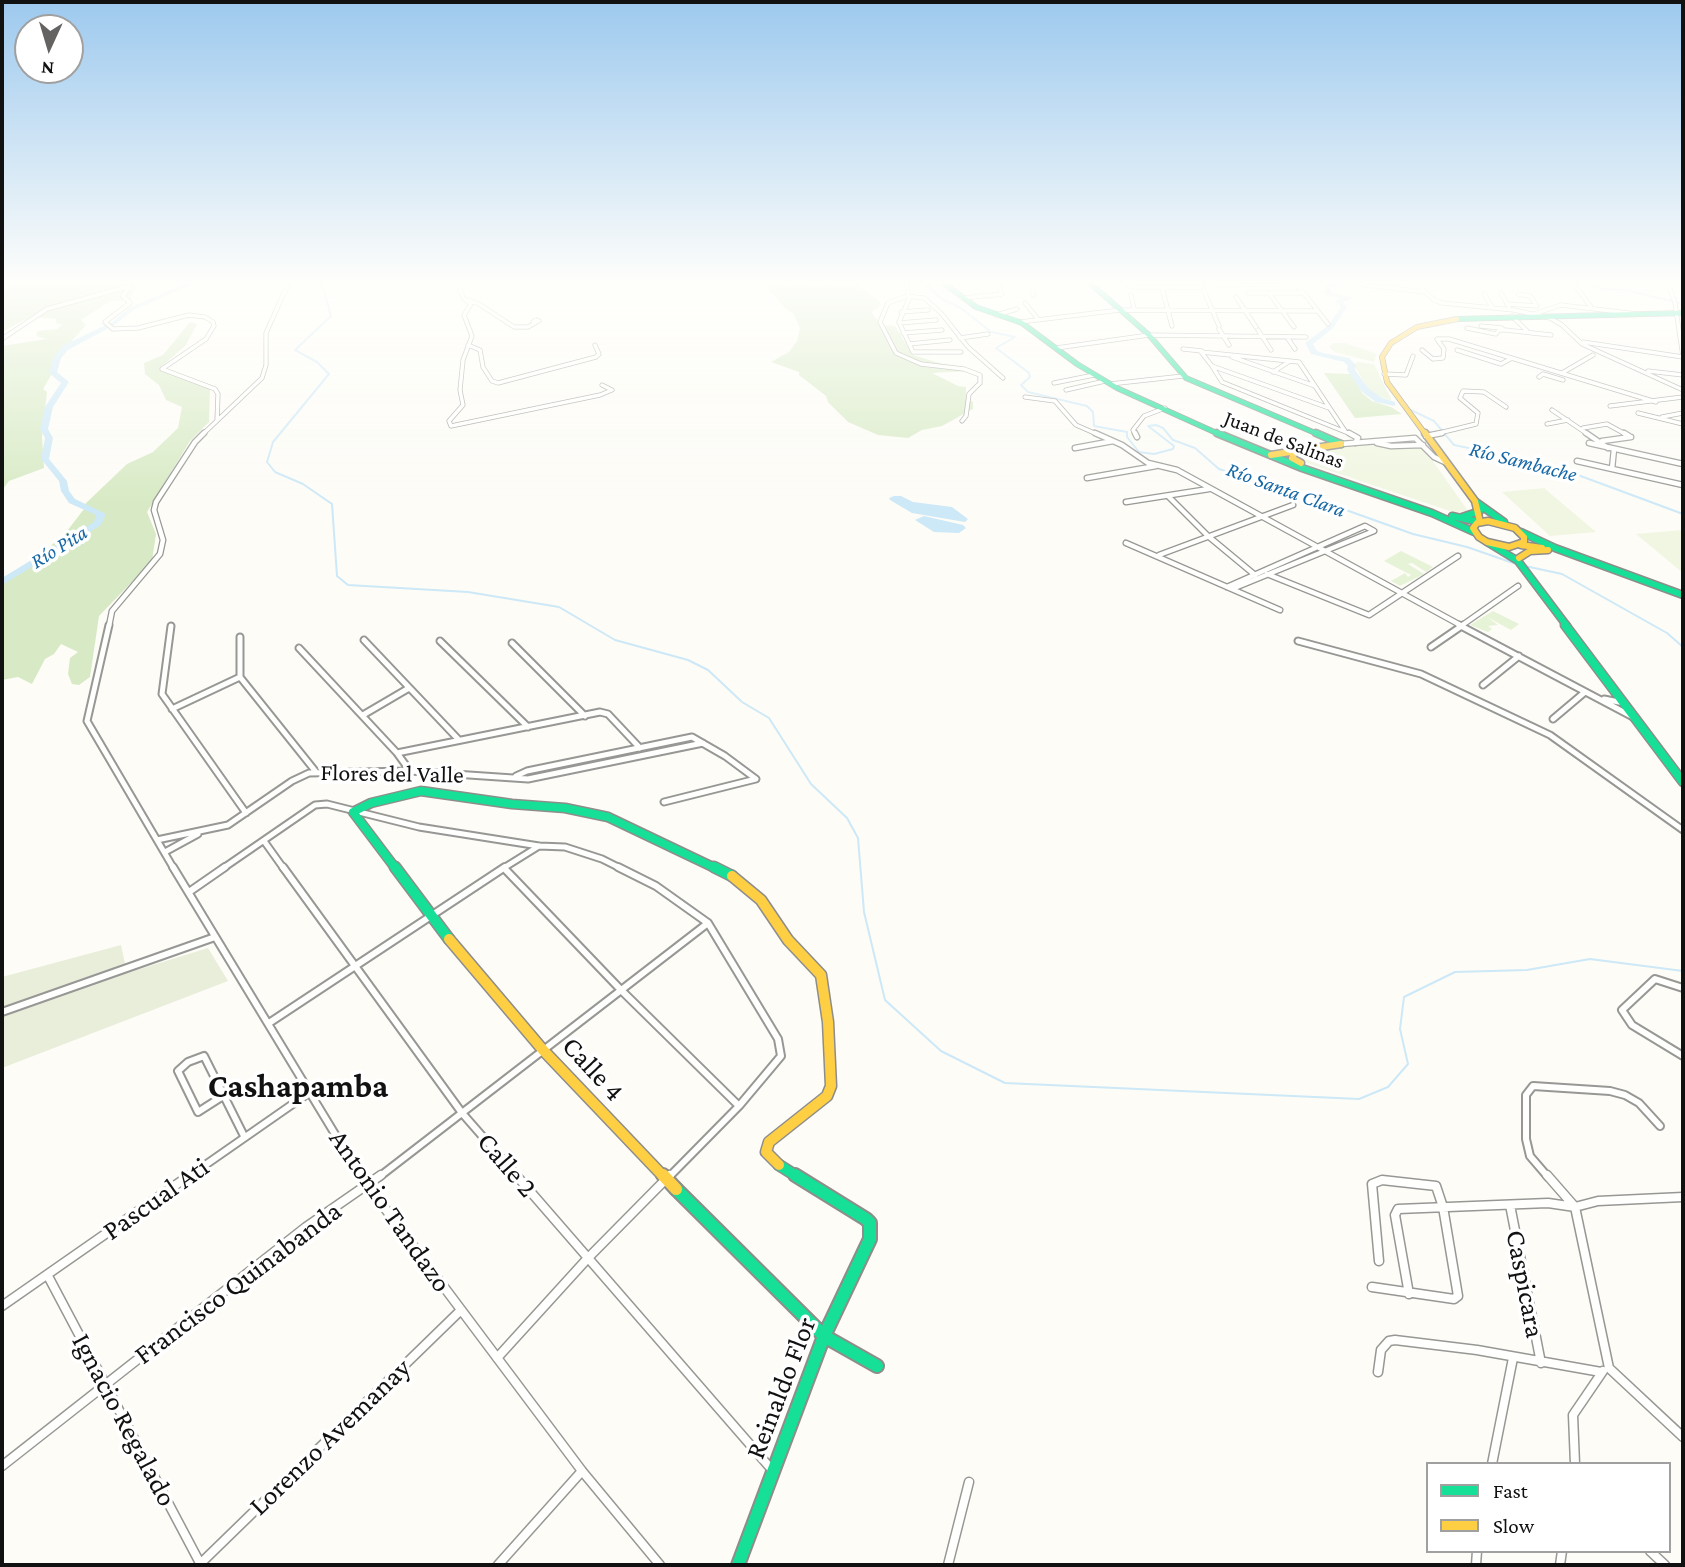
<!DOCTYPE html>
<html>
<head>
<meta charset="utf-8">
<style>
	body { margin:0 }
	#map { position:relative; width:1685px; height:1567px; overflow:hidden; background:#fdfcf7; font-family:"Crimson Pro",serif }
	canvas { display:block }
	.frame { position:absolute; inset:0; border:4px solid #111; pointer-events:none }
	.legend { position:absolute; left:1426px; top:1462px; width:245px; height:91px; box-sizing:border-box; background:#fff; border:2px solid #a0a0a0; margin:0; padding:9px 12px; list-style:none; font-size:21px; color:#111 }
	.legend li { display:flex; align-items:center; gap:14px; height:35px }
	.legend b { width:35px; border:2px solid #a0a0a0 }
	.north { position:absolute; left:14px; top:14px; width:70px; height:70px; box-sizing:border-box; background:#fff; border:2px solid #a0a0a0; border-radius:50%; rotate:184deg; font-size:19px; font-weight:700; line-height:28px; text-align:center; color:#111 }
	.north::after { content:''; display:block; margin:auto; width:24px; height:32px; background:#646362; clip-path:polygon(50% 0,100% 100%,50% 72%,0 100%) }
</style>
</head>
<body>
<div id="map">
<canvas width="1685" height="1567"></canvas>
<div class="frame"></div>
<ul class="legend">
<li><b style="height:9px;background:#16e098"></b>Fast</li>
<li><b style="height:9px;background:#ffcf43"></b>Slow</li>
</ul>
<div class="north">N</div>
</div>
<script>
const ctx = document.querySelector('canvas').getContext('2d');
ctx.lineJoin = 'round';
function fillPath(path, color) {
  ctx.fillStyle = color;
  ctx.fill(path, 'evenodd');
}
function poly(rows) {
  const path = new Path2D();
  for (const r of rows) {
    path.moveTo(r[0], r[1]);
    for (let i = 2; i < r.length; i += 2) path.lineTo(r[i], r[i + 1]);
  }
  return path;
}
function stroke(path, color, width, dash) {
  ctx.strokeStyle = color;
  ctx.lineWidth = width;
  ctx.lineCap = dash ? 'butt' : 'round';
  ctx.setLineDash(dash || []);
  ctx.stroke(path);
}
function label(font, color, halo, rows, align = 'center') {
  ctx.font = font + ' "Crimson Pro",serif';
  ctx.lineWidth = 7;
  ctx.setLineDash([]);
  ctx.textBaseline = 'middle';
  ctx.strokeStyle = halo;
  ctx.fillStyle = color;
  for (const [text, x, y, turn = 0] of rows) {
    ctx.save();
    ctx.translate(x, y);
    ctx.rotate((+turn || 0) * Math.PI / 180);
    ctx.textAlign = isNaN(turn) ? turn : align;
    if (halo) ctx.strokeText(text, 0, 0);
    ctx.fillText(text, 0, 0);
    ctx.restore();
  }
}
fillPath(poly([
	[1334,343,1345,343,1377,354,1374,362,1335,352,1329,347],
	[1357,362,1374,364,1392,401,1375,395,1368,389,1354,365],
	[1401,551,1433,567,1426,572,1412,563,1408,564,1424,574,1400,586,1391,581,1405,573,1408,577,1411,575,1384,561],
	[1493,611,1519,624,1511,630,1487,617,1498,625,1488,626,1492,629,1488,632,1470,625]
]), '#e7f3d7');
fillPath(poly([
	[20,284,139,284,130,298,132,300,110,301,81,320,86,325,69,344,43,389,47,392,42,436,44,468,9,481,2,490,2,346,46,339,36,336,38,331,57,329,62,325,56,323,56,319,36,317,24,320,2,332,2,289],
	[768,284,858,285,880,302,879,307,871,312,881,325,895,326,913,355,966,371,932,373,958,386,966,387,966,399,973,402,973,409,942,426,922,430,908,438,878,435,848,422,828,402,826,396,799,375,799,372,771,362,789,352,797,341,800,328,793,313,786,309,769,290],
	[190,322,197,324,186,345,159,369,210,389,209,422,190,441,147,512,156,534,152,561,99,616,90,677,79,685,72,684,68,674,70,658,78,652,61,644,54,654,45,659,32,684,18,677,2,680,2,585,64,535,84,509,85,504,127,464,153,452,178,428,182,407,166,400,159,385,145,374,144,363,163,355],
	[1324,373,1352,374,1362,393,1372,401,1391,407,1402,414,1355,418]
]), '#d8eac5');
fillPath(poly([
	[121,945,127,973,208,948,228,981,2,1068,2,977]
]), '#e9eedb');
fillPath(poly([
	[1369,444,1423,447,1468,511,1453,512,1301,461,1300,457,1307,452],
	[1545,488,1545,489,1596,532,1550,536,1502,492],
	[1683,530,1683,573,1636,534]
]), '#f0f6e1');
fillPath(poly([
	[894,496,901,496,913,502,952,507,968,519,965,522,912,513,890,500,889,498],
	[924,516,963,525,966,528,959,533,934,532,915,520]
]), '#cde8f7');
stroke(poly([
	[322,284,331,316,295,350,317,362,329,374,273,442,267,462,275,472,303,484,332,504,337,576,348,585,468,592,559,607,615,640,688,660,708,670,741,701],
	[925,284,942,299,961,308,991,332,1015,337,996,348,1029,373,1030,377,1021,385,1028,392,1087,406,1093,412,1094,426,1127,432,1127,437,1139,452,1154,454,1173,449,1174,446,1148,426,1156,425,1163,428,1173,440,1195,448,1219,469,1307,496,1413,534,1467,547,1516,564],
	[1591,284,1598,288,1630,291,1683,304],
	[1411,410,1434,421,1454,445,1551,465,1683,514],
	[1525,566,1562,574,1667,633,1683,647],
	[742,702,769,718,811,784,847,818,858,838,864,912,885,1000,941,1051,1005,1083,1359,1099,1388,1087,1408,1064,1400,1029,1404,997,1455,972,1527,970,1590,959,1683,971]
]), '#cde8f7', 2);
fillPath(poly([
	[185,284,193,284,133,310,116,324,68,350,61,358,57,372,69,382,53,407,48,429,53,438,49,459,67,481,69,491,75,499,106,514,101,525,2,585,2,578,94,522,96,515,69,503,61,491,59,481,41,459,45,438,40,429,45,407,61,383,49,373,53,358,62,346,112,322,129,308,185,284],
	[1345,284,1330,287,1331,293,1353,298,1343,302,1347,307,1333,328,1313,344,1317,351,1323,353,1349,358,1356,365,1355,370,1368,388,1382,398,1395,402,1395,406,1376,402,1362,392,1347,370,1348,366,1344,362,1311,354,1305,343,1328,326,1341,307,1336,301,1341,298,1326,295,1324,286,1330,284,1345,284]
]), '#cde8f7');
const streetFar4 = poly([
	[463,284,460,291,464,299,471,304,464,315,472,336,463,360,460,390,463,405,449,421,451,426,600,395,612,390,602,385],
	[907,284,909,299,899,322,913,352,961,352],
	[1032,284,1033,295],
	[1126,284,1131,287,1203,288],
	[1161,284,1172,326],
	[1201,284,1219,326],
	[1290,284,1299,287,1328,324],
	[1356,284,1425,292],
	[1417,284,1434,300,1442,303,1514,310,1550,318,1562,325,1582,344,1683,390],
	[1574,284,1591,307],
	[1668,284,1675,303,1683,357],
	[1219,285,1284,284],
	[1248,293,1304,293],
	[1269,293,1294,327],
	[1501,293,1509,307],
	[1484,294,1492,307],
	[1131,295,1134,309],
	[1236,297,1256,327],
	[962,298,1002,294,998,284],
	[468,300,479,304,514,327,528,327,535,323],
	[1025,303,1038,319],
	[1507,304,1537,306,1530,296,1518,294],
	[901,312,928,310],
	[1534,314,1561,305,1637,314],
	[996,315,1017,309],
	[1512,316,1527,331],
	[537,320,539,321,533,322,534,321,537,320],
	[1020,322,1120,310,1317,311],
	[899,323,936,320],
	[1481,326,1502,328],
	[1467,328,1496,334,1499,330,1505,330,1551,335],
	[1219,329,1229,345],
	[1258,330,1271,350],
	[903,333,942,330],
	[1287,337,1295,349],
	[960,338,988,334],
	[2,339,47,309,130,286,123,296,130,303,105,322,113,329,138,328,189,315,205,317,213,322,214,326,206,339,162,369,215,389,218,394,217,421],
	[1583,342,1683,357],
	[909,344,950,340],
	[468,345,480,350,483,367,492,381,498,383,596,357,599,354,595,345],
	[1056,348,1149,335,1306,337],
	[1183,349,1202,351],
	[1422,350,1433,359,1443,358,1444,349,1437,339,1449,339,1656,402],
	[1457,350,1501,364,1512,358],
	[1232,357,1315,386],
	[1212,366,1222,382,1353,435],
	[1648,371,1683,375],
	[1273,372,1290,361],
	[1562,373,1593,355],
	[1384,374,1406,375,1413,356],
	[1539,377,1543,374,1563,380],
	[1054,383,1094,375],
	[1110,384,1183,376],
	[1066,390,1105,381],
	[1025,397,1055,401,1076,425,1099,435],
	[1610,406,1683,397],
	[1329,408,1212,366,1201,352,1299,362,1345,431],
	[1552,410,1589,435],
	[1638,413,1683,424],
	[1662,417,1683,413],
	[962,421,966,416,969,394,980,383,980,375,964,369,921,364,896,353,880,322,888,303,907,296,924,298,941,313,968,347,1003,378],
	[1547,424,1568,420],
	[1583,428,1607,424,1627,435],
	[202,435,262,378,266,365,266,333,288,284],
	[1136,435,1133,430,1144,416,1165,408],
	[1431,435,1476,424,1478,413,1460,398,1463,391,1484,392,1506,407]
]);
const streetFar3 = poly([
	[1095,433,1122,445,1148,463,1177,470,1462,626],
	[1135,433,1137,437],
	[1349,433,1358,438,1355,443],
	[1586,433,1608,448],
	[1624,433,1629,436],
	[1426,436,1442,433],
	[1602,441,1631,437],
	[1377,443,1391,446,1423,445],
	[1589,443,1683,464],
	[1341,444,1415,438,1434,457,1447,463],
	[1075,448,1113,441],
	[1577,461,1683,485],
	[1612,469,1614,449],
	[1087,478,1156,466],
	[1168,496,1208,536,1255,575],
	[1126,502,1209,489],
	[1126,543,1280,610],
	[1159,555,1293,505],
	[1267,574,1369,615,1458,556],
	[1227,587,1365,526,1374,531,1232,589],
	[109,626,112,611,160,554,163,540,154,510,156,502,195,442,204,433],
	[1461,626,1518,586]
]);
const streetFar2 = poly([
	[109,625,87,721,174,869],
	[1459,625,1633,717],
	[171,626,162,694,246,813],
	[240,637,240,677,316,772],
	[364,640,458,739],
	[440,641,528,727],
	[1298,641,1421,674,1550,735,1683,830],
	[512,643,585,716],
	[1431,647,1463,625],
	[299,648,397,753,410,771],
	[1483,685,1519,656],
	[1604,699,1624,703],
	[172,709,240,677],
	[363,715,409,688],
	[1553,719,1585,692],
	[397,753,600,712,608,714,640,748],
	[516,776,527,771,692,737,725,756,756,779,664,802],
	[157,840,228,825,292,781,309,773,410,771,528,779,703,743],
	[264,841,284,869],
	[165,852,198,834],
	[222,869,315,805,327,804,419,827,539,846,565,847,602,859,622,869],
	[502,869,539,846]
]);
const streetFar1 = poly([
	[173,867,361,1177],
	[283,867,462,1113,518,1177],
	[618,867,656,886,708,923,778,1039,781,1056,739,1106,669,1177],
	[504,868,621,990,739,1106],
	[189,892,225,867],
	[1683,988,1655,979,1622,1010,1632,1025,1683,1056],
	[2,1012,215,937],
	[269,1023,505,867],
	[223,1096,198,1112,178,1071,188,1062,204,1056,244,1136],
	[188,1177,310,1092],
	[379,1177,708,923],
	[1548,1177,1530,1156,1526,1139,1526,1095,1533,1086,1610,1091,1625,1095,1639,1103,1660,1126]
]);
const street = poly([
	[360,1175,582,1471,660,1565],
	[516,1175,773,1471],
	[1547,1175,1575,1207,1609,1368],
	[1510,1205,1541,1363],
	[48,1276,201,1565],
	[1372,1287,1454,1299,1458,1296,1443,1207,1436,1186,1382,1180,1372,1184,1379,1261],
	[1409,1294,1395,1215,1398,1209,1548,1203,1575,1207,1598,1201,1683,1197],
	[2,1306,190,1175],
	[497,1358,587,1259,670,1175],
	[1609,1368,1683,1437],
	[1378,1372,1381,1350,1389,1341,1395,1340,1477,1350,1601,1372],
	[1492,1464,1513,1358],
	[1575,1464,1573,1415,1603,1371],
	[2,1466,306,1227,381,1175],
	[1650,1551,1665,1565],
	[200,1564,460,1311],
	[498,1565,582,1471],
	[948,1565,969,1482],
	[1476,1565,1477,1551],
	[1560,1565,1562,1551]
]);
const fastFar4 = poly([
	[945,284,976,307,1022,323,1077,364,1117,388,1221,435],
	[1091,284,1149,335,1186,378,1320,435],
	[1457,319,1683,313]
]);
const fastFar3 = poly([
	[1217,433,1302,468,1432,513,1474,532],
	[1316,433,1341,444],
	[1476,502,1504,522],
	[1452,516,1479,522],
	[1459,518,1480,511],
	[1521,532,1555,548,1683,595],
	[1487,542,1518,561,1567,626]
]);
const fastFar2 = poly([
	[1565,625,1683,782],
	[396,869,353,812,371,803,421,791,512,804,565,808,608,817,717,869]
]);
const fastFar1 = poly([
	[395,867,449,939],
	[714,867,732,876],
	[779,1165,798,1177]
]);
const fast = poly([
	[676,1189,824,1336,877,1366],
	[738,1565,824,1336,870,1239,870,1223,866,1219,795,1175]
]);
const slowFar3 = poly([
	[1426,435,1387,382,1382,357,1391,343,1417,327,1457,319]
]);
const slowFar2 = poly([
	[1425,433,1475,501,1480,522],
	[1295,452,1292,458,1301,463],
	[1271,455,1341,444],
	[1488,521,1515,528,1524,537,1524,542,1509,547,1487,542,1479,537,1473,528,1477,523,1488,521],
	[1521,545,1542,548],
	[1519,558,1530,551,1548,550]
]);
const slowFar1 = poly([
	[732,876,761,900,788,940,821,975,828,1022,831,1086,827,1096,769,1142,766,1152,779,1165],
	[449,939,543,1050,664,1177]
]);
const slow = poly([
	[663,1175,676,1189]
]);
stroke(streetFar4, '#979795', 5);
stroke(streetFar3, '#979795', 7);
stroke(streetFar2, '#979795', 9);
stroke(streetFar1, '#979795', 10);
stroke(street, '#979795', 11);
stroke(fastFar4, '#8e8d8b', 6);
stroke(fastFar3, '#8e8d8b', 9);
stroke(fastFar2, '#8e8d8b', 11);
stroke(fastFar1, '#8e8d8b', 13);
stroke(fast, '#8e8d8b', 16);
stroke(slowFar3, '#8e8d8b', 6);
stroke(slowFar2, '#8e8d8b', 9);
stroke(slowFar1, '#8e8d8b', 13);
stroke(slow, '#8e8d8b', 16);
stroke(streetFar4, '#fffffe', 3.5);
stroke(streetFar3, '#fffffe', 4.5);
stroke(streetFar2, '#fffffe', 5);
stroke(streetFar1, '#fffffe', 6);
stroke(street, '#fffffe', 8);
stroke(fastFar4, '#16e098', 4.5);
stroke(fastFar3, '#16e098', 6);
stroke(fastFar2, '#16e098', 8);
stroke(fastFar1, '#16e098', 10);
stroke(fast, '#16e098', 12);
stroke(slowFar3, '#ffcf43', 4.5);
stroke(slowFar2, '#ffcf43', 6);
stroke(slowFar1, '#ffcf43', 10);
stroke(slow, '#ffcf43', 12);
const sky = ctx.createLinearGradient(0, 0, 0, 503);
sky.addColorStop(0, '#9dc9ee');
sky.addColorStop(0.56, '#fefefb');
sky.addColorStop(1, '#fefefb00');
ctx.fillStyle = sky;
ctx.fillRect(0, 0, 1685, 503);
label('21px', '#111', '#fff', [
	["Juan de Salinas",1284,440,21]
]);
label('italic 21px', '#1768a6', '#fff', [
	["Río Sambache",1523,462,14],
	["Río Santa Clara",1286,490,20],
	["Río Pita",59,547,-32]
]);
label('24px', '#111', '#fff', [
	["Flores del Valle",392,774,1]
]);
label('28px', '#111', '#fff', [
	["Calle 4",593,1069,47],
	["Calle 2",507,1165,49],
	["Pascual Ati",156,1199,-35],
	["Antonio Tandazo",390,1211,55],
	["Francisco Quinabanda",238,1283,-37],
	["Caspicara",1525,1284,79],
	["Reinaldo Flor",781,1388,-69],
	["Ignacio Regalado",124,1420,62],
	["Lorenzo Avemanay",330,1437,-44]
]);
label('bold 33px', '#111', '#fff', [
	["Cashapamba",298,1087]
]);
</script>
</body>
</html>
